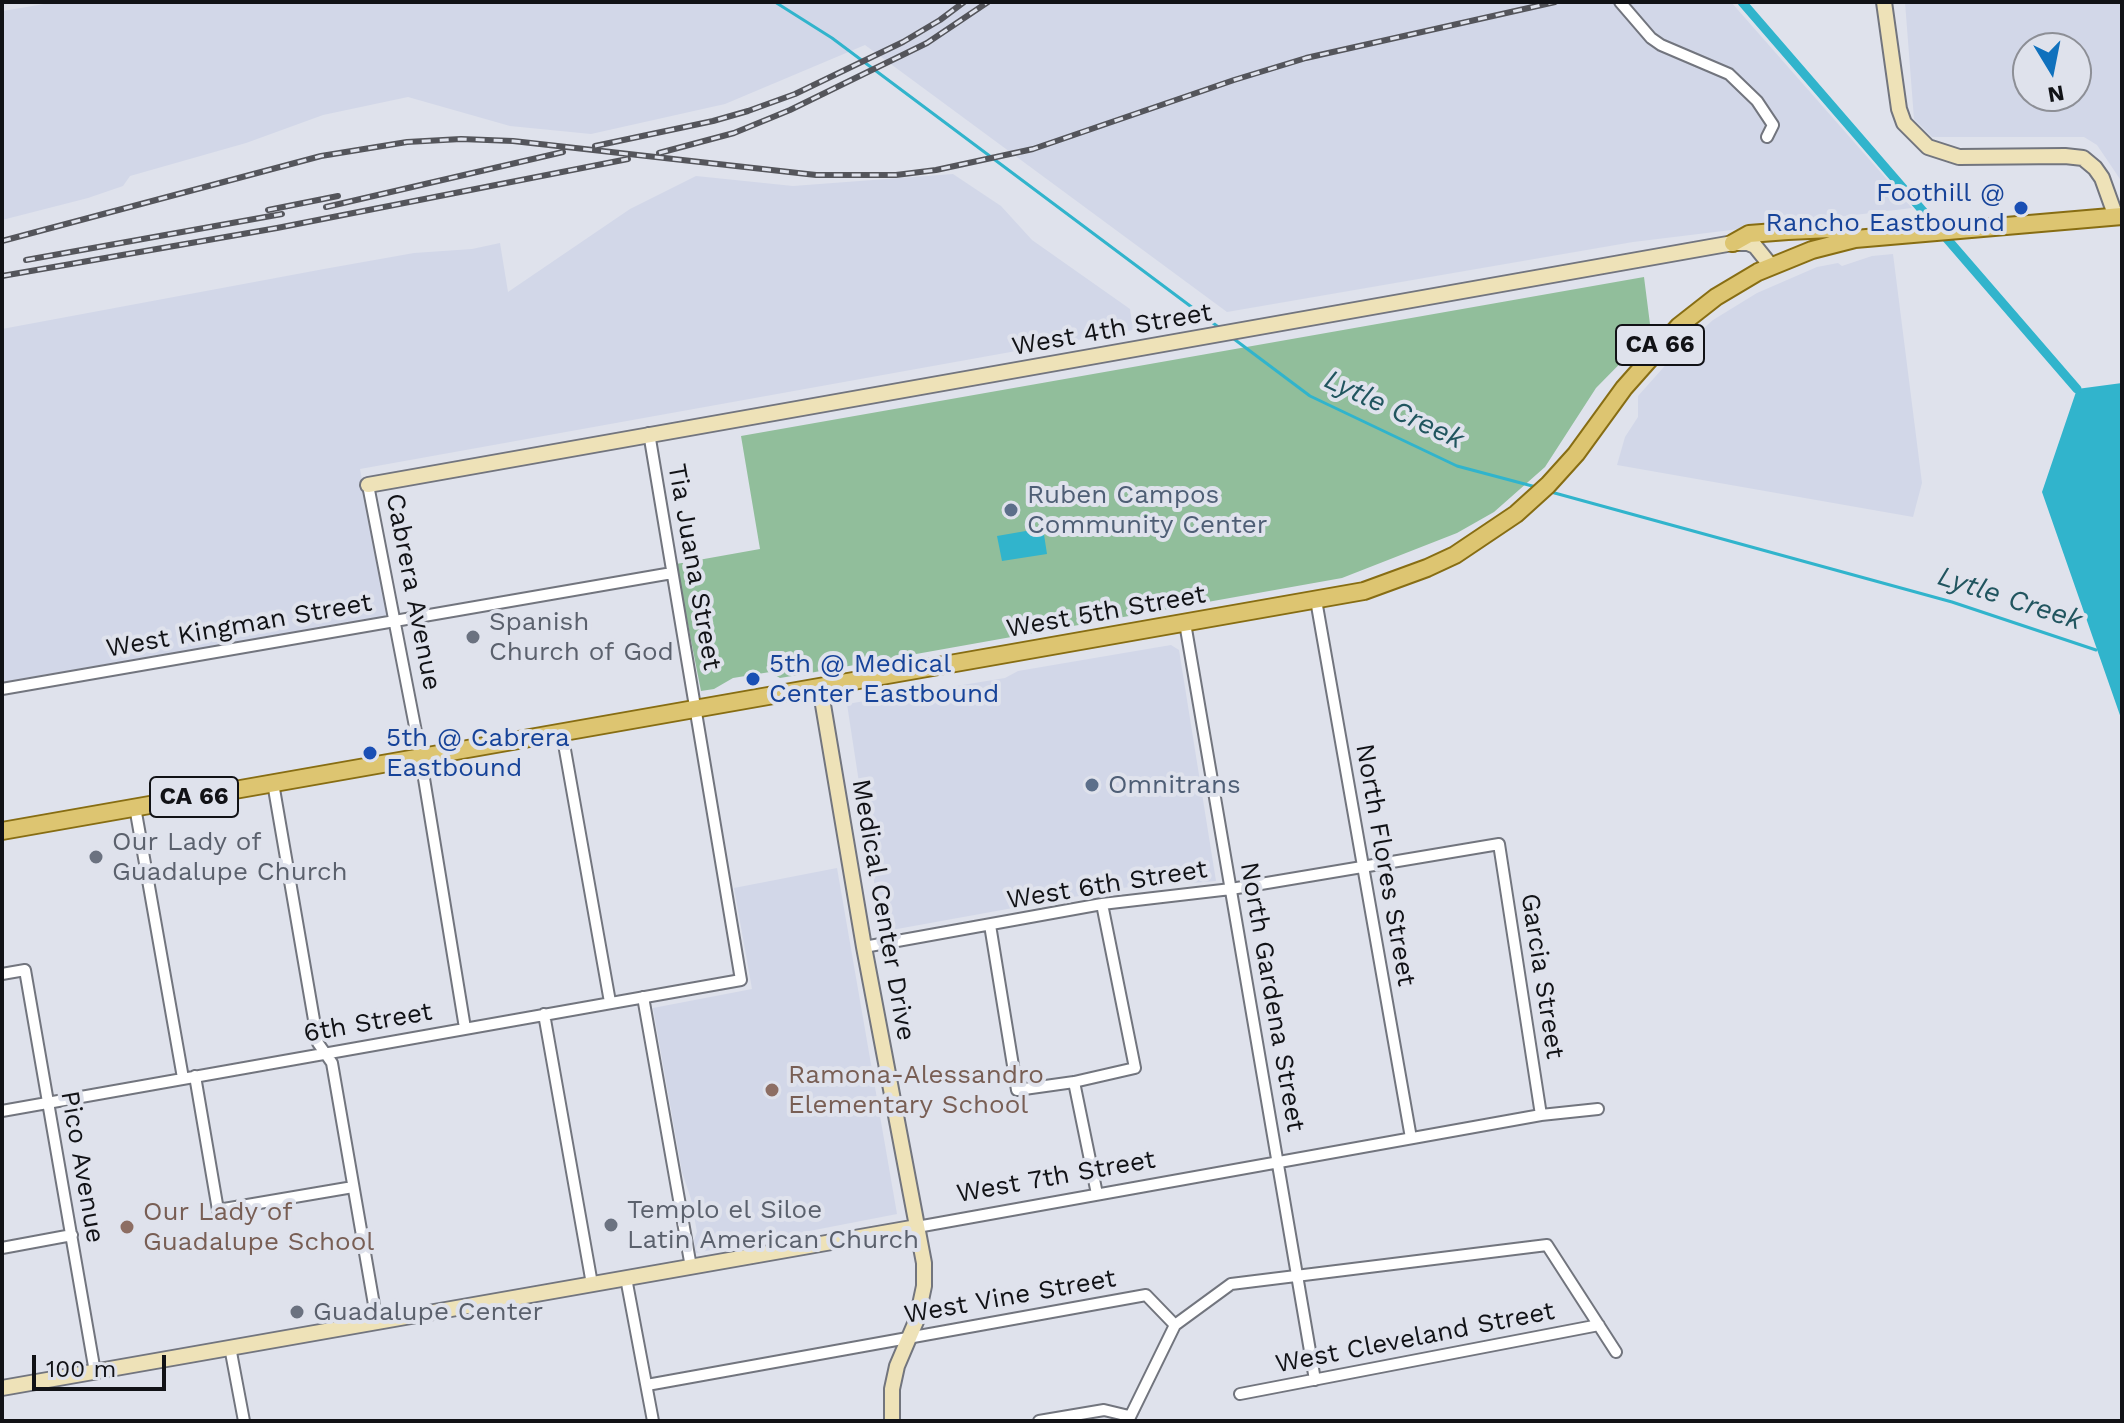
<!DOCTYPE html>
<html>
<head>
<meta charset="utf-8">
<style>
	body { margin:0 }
	#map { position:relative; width:2124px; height:1423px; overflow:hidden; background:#dfe2ec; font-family:"Work Sans",sans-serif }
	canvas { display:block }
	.frame { position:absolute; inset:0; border:4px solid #111216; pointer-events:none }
	.north { position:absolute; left:2012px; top:32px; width:80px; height:80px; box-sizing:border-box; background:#dfe2ec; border:2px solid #8d8f96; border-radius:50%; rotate:170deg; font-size:22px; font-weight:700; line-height:32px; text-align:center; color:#111216 }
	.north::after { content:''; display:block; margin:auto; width:28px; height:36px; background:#1071bd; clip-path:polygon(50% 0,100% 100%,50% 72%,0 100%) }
	.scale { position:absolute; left:32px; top:1355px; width:134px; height:36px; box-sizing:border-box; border:4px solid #111216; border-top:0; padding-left:10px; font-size:24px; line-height:28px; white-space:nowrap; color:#111216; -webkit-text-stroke:6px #dfe2ec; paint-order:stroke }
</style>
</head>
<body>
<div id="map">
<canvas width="2124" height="1423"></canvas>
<div class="frame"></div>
<div class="north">N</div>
<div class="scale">100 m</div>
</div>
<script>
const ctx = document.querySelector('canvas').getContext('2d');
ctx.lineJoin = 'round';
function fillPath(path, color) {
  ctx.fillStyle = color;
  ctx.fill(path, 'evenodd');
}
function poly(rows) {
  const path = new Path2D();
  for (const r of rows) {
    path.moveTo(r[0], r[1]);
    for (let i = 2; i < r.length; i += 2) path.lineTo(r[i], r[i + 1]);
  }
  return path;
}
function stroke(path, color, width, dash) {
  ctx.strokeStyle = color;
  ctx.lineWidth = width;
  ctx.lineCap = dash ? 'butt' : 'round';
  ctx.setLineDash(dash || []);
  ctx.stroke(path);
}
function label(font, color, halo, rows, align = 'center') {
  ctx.font = font + ' "Work Sans",sans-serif';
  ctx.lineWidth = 8;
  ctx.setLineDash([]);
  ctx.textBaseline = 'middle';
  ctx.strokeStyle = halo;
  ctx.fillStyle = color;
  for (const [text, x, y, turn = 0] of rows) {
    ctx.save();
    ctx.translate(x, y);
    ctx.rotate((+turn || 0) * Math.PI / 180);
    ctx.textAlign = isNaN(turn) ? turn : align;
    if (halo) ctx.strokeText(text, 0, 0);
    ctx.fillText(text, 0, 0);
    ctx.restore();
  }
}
fillPath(poly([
	[56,2,1731,2,1912,208,1633,242,1227,312,865,45,725,104,591,134,510,126,408,97,323,115,246,143,130,176,123,186,88,198,2,220,2,8,3,11],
	[1905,2,2122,2,2122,182,2097,145,2084,137,1932,137,1914,119],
	[2076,48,2076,96,2028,96,2028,48],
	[953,174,1001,206,1032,240,1130,309,1133,330,360,469,388,616,2,682,2,329,324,269,414,253,472,249,500,243,508,292,630,209,696,176,793,186],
	[1893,254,1922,483,1913,517,1617,465,1625,437,1638,417,1638,396,1679,350,1713,320,1757,293,1817,267,1838,263,1842,266,1872,256],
	[1171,645,1179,650,1216,881,1192,883,1162,881,886,931,881,927,847,704,1005,678,1018,671],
	[837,868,897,1214,696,1253,694,1240,697,1232,691,1199,682,1172,653,1008,752,989,734,888]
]), '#d2d7e8');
fillPath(poly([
	[1644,277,1651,332,1596,388,1545,467,1494,512,1457,533,1342,578,804,674,780,678,770,672,733,678,714,689,701,691,676,564,760,549,741,436]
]), '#91be9b');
fillPath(poly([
	[2122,383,2122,721,2042,492,2077,389],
	[1043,528,1047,554,1002,561,997,536]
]), '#31b4cc');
stroke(poly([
	[775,2,832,38,1221,329],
	[1230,336,1310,396,1457,466,1536,487],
	[1551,492,1952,602,2096,650]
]), '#31b4cc', 3);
stroke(poly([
	[1742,2,2077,389]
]), '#31b4cc', 9);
const street = poly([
	[1620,2,1651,38,1661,45,1729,74,1757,101,1773,125,1767,137],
	[368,485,418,742,465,1028],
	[1316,600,1411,1138],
	[1185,623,1315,1380],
	[2,689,672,573],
	[562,733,610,1002],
	[273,783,318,1043,332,1063,377,1322],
	[135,807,183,1078],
	[990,925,1017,1090,1074,1082,1135,1068,1102,904],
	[864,947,1102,904,1231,889,1499,844,1541,1115],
	[2,974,25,970,95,1372],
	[643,997,691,1267],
	[544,1014,592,1284],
	[195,1076,218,1210,353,1187],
	[1074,1082,1097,1194],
	[2,1111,741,980,649,433],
	[917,1227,1541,1115,1598,1109],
	[2,1248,72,1235],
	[626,1278,653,1421],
	[230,1347,244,1421],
	[647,1385,1146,1295,1175,1325],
	[1240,1394,1599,1325],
	[1039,1421,1104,1410,1129,1416],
	[1128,1421,1175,1325,1231,1284,1547,1245,1616,1352]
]);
const secondary = poly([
	[1884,2,1899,109,1904,123,1928,147,1959,157,2065,156,2083,158,2095,168,2102,178,2116,217],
	[368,485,1733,243,1748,243,1755,246,1771,266],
	[820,687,864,947,924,1263,924,1286,917,1319,897,1366,892,1389,892,1421],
	[2,1388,917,1227]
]);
const primary = poly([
	[1733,243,1749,234,1788,231,1831,229,1855,239],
	[2,831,1364,591,1427,568,1455,555,1516,514,1548,485,1576,454,1624,388,1679,326,1716,297,1758,272,1812,250,1855,239,2122,216]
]);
stroke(street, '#72757e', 14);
stroke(secondary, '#72757e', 18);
stroke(primary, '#876d13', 20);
stroke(street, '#fff', 10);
stroke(secondary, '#eee2b8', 14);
stroke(primary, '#ddc571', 16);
const rail = poly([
	[595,146,713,121,748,111,795,94,903,42,940,20,964,2],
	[659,153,734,133,790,110,927,43,988,2],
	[326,207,563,152],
	[268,210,338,196],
	[2,241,321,156,407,142,461,139,513,141,816,175,896,175,936,170,1033,149,1234,80,1306,58,1555,2],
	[26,260,282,214],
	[2,276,277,228,628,159]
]);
stroke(rail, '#54555b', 6);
stroke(rail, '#dfe2ec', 3, [9]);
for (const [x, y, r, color] of [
	[2021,208,8,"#1a4fb4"],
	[1011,510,8,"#5c6f8a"],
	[473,637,8,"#6b7280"],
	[753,679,8,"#1a4fb4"],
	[370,753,8,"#1a4fb4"],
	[1092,785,8,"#5c6f8a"],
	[96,857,8,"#6b7280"],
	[772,1090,8,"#8d6e63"],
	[611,1225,8,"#6b7280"],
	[127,1227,8,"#8d6e63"],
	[297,1312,8,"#6b7280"]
]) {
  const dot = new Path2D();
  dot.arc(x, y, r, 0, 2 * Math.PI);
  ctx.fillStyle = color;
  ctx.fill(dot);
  stroke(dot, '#dfe2ec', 3);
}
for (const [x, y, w] of [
	[1660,345,88],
	[194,797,88]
]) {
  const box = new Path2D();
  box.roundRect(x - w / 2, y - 20, w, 40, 6);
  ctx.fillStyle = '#dfe2ec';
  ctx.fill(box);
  stroke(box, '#111216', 2);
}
label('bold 24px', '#111216', null, [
	["CA 66",1660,345],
	["CA 66",194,797]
]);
label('26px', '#164399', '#dfe2ec', [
	["Foothill @",2005,193,"right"],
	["Rancho Eastbound",2005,223,"right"],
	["5th @ Medical",769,664],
	["Center Eastbound",769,694],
	["5th @ Cabrera",386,738],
	["Eastbound",386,768]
], 'left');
label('26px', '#111216', '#dfe2ec', [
	["West 4th Street",1112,330,-10],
	["Tia Juana Street",694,567,80],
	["Cabrera Avenue",413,592,79],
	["West 5th Street",1106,612,-10],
	["West Kingman Street",239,626,-10],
	["North Flores Street",1385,865,80],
	["West 6th Street",1107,885,-9],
	["Medical Center Drive",883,910,80],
	["Garcia Street",1542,976,81],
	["North Gardena Street",1272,997,80],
	["6th Street",368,1023,-10],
	["Pico Avenue",82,1167,80],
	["West 7th Street",1056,1177,-10],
	["West Vine Street",1010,1297,-10],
	["West Cleveland Street",1415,1338,-11]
]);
label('26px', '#4e5e75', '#dfe2ec', [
	["Ruben Campos",1027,495],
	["Community Center",1027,525],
	["Omnitrans",1108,785]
], 'left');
label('26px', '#5b616d', '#dfe2ec', [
	["Spanish",489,622],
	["Church of God",489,652],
	["Our Lady of",112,842],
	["Guadalupe Church",112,872],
	["Templo el Siloe",627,1210],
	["Latin American Church",627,1240],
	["Guadalupe Center",313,1312]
], 'left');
label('26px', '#785e54', '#dfe2ec', [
	["Ramona-Alessandro",788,1075],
	["Elementary School",788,1105],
	["Our Lady of",143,1212],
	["Guadalupe School",143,1242]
], 'left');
label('italic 28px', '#21555f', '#dfe2ec', [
	["Lytle Creek",1394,410,25],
	["Lytle Creek",2010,599,18]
]);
</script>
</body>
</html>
